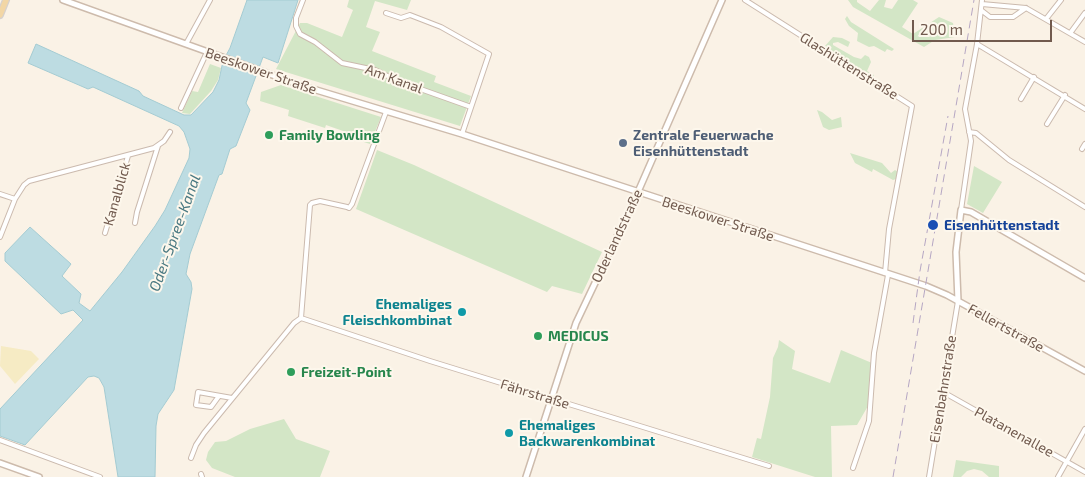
<!DOCTYPE html>
<html>
<head>
<meta charset="utf-8">
<style>
	body { margin:0 }
	#map { position:relative; width:1085px; height:477px; overflow:hidden; background:#faf2e6; font-family:"Exo 2",sans-serif }
	canvas { display:block }
	.scale { position:absolute; left:912px; top:20px; width:140px; height:22px; box-sizing:border-box; border:2px solid #715a4e; border-top:0; padding-left:6px; font-size:15px; line-height:18px; white-space:nowrap; color:#715a4e; -webkit-text-stroke:4px #fdf7ec; paint-order:stroke }
</style>
</head>
<body>
<div id="map">
<canvas width="1085" height="477"></canvas>
<div class="scale">200 m</div>
</div>
<script>
const ctx = document.querySelector('canvas').getContext('2d');
ctx.lineJoin = 'round';
function fillPath(path, color) {
  ctx.fillStyle = color;
  ctx.fill(path, 'evenodd');
}
function poly(rows) {
  const path = new Path2D();
  for (const r of rows) {
    path.moveTo(r[0], r[1]);
    for (let i = 2; i < r.length; i += 2) path.lineTo(r[i], r[i + 1]);
  }
  return path;
}
function stroke(path, color, width, dash) {
  ctx.strokeStyle = color;
  ctx.lineWidth = width;
  ctx.lineCap = dash ? 'butt' : 'round';
  ctx.setLineDash(dash || []);
  ctx.stroke(path);
}
function label(font, color, halo, rows, align = 'center') {
  ctx.font = font + ' "Exo 2",sans-serif';
  ctx.lineWidth = 4;
  ctx.setLineDash([]);
  ctx.textBaseline = 'middle';
  ctx.strokeStyle = halo;
  ctx.fillStyle = color;
  for (const [text, x, y, turn = 0] of rows) {
    ctx.save();
    ctx.translate(x, y);
    ctx.rotate((+turn || 0) * Math.PI / 180);
    ctx.textAlign = isNaN(turn) ? turn : align;
    if (halo) ctx.strokeText(text, 0, 0);
    ctx.fillText(text, 0, 0);
    ctx.restore();
  }
}
fillPath(poly([
	[349,0,411,0,407,10,375,1,366,27,380,32,372,51,436,76,434,82,471,96,460,126,276,69,300,23,307,23,342,37,353,10,347,7],
	[848,0,857,0,857,2,870,11,879,0,886,0,884,7,892,9,898,0,913,0,918,3,902,27,913,34,939,17,953,23,955,37,935,40,924,47,853,7],
	[847,16,851,22,894,49,892,51,887,49,885,52,874,46,869,47,857,41,858,33,849,26,845,19],
	[833,37,842,38,850,42,848,47,838,42,833,43,833,45,854,57,861,59,865,55,869,57,871,62,867,71,874,75,872,80,825,46],
	[210,64,221,68,218,80,211,91,190,114,182,113,192,91,198,92],
	[281,85,381,117,370,144,345,136,346,132,326,125,325,128,288,116,289,110,260,101,261,92],
	[817,110,822,112,832,120,841,117,842,127,829,130,823,127],
	[377,150,414,165,602,252,582,294,552,286,547,292,356,209],
	[850,153,882,163,891,173,895,170,898,172,896,179,893,180,873,169,872,172,855,163],
	[974,166,1002,182,983,213,967,204],
	[779,340,795,351,792,369,830,383,841,350,872,363,868,406,857,425,831,426,832,477,815,477,752,457,757,438,761,439,770,397,773,358,778,347],
	[284,419,296,439,330,451,320,477,235,477,212,468,206,460,208,452,215,442,226,441,250,429],
	[956,460,999,466,999,477,989,477,982,471,974,469,967,471,961,477,953,477]
]), '#d3e6c6');
fillPath(poly([
	[1,346,31,351,39,359,15,384,0,366]
]), '#f6ebc4');
const water = poly([
	[247,0,298,0,278,63,263,57,246,103,250,110,236,146,230,149,222,174,219,175,190,254,186,274,191,282,192,289,174,390,158,414,156,426,155,477,118,477,104,387,99,378,94,376,88,377,25,445,0,436,0,409,83,320,73,310,61,314,5,261,5,253,30,227,71,264,62,276,81,294,79,303,90,311,122,272,155,226,165,210,189,158,190,149,184,132,179,126,93,87,88,89,28,63,36,44,139,91,143,96,184,115,191,115,213,92,219,80,223,61,230,48,247,0]
]);
fillPath(water, '#bddce2');
stroke(water, '#a4cbd2', 1);
const street = poly([
	[303,0,296,18,296,26,300,34,315,42,342,63,375,70,398,81,471,107],
	[745,0,912,106,889,229,885,273],
	[982,4,1026,8,1085,42],
	[981,10,990,17,1013,17,1026,8],
	[386,13,401,18,410,15,441,27,489,54,462,134],
	[1046,19,1061,0],
	[1071,32,1085,13],
	[186,44,210,0],
	[977,44,1085,109],
	[1021,99,1034,77],
	[181,108,207,52],
	[1047,124,1065,95],
	[969,132,976,133,1009,160,1085,207],
	[1082,149,1085,144],
	[0,194,15,199],
	[961,210,971,141,965,109,977,44,982,0],
	[135,223,137,212,158,146],
	[105,233,128,156],
	[0,237,15,199,24,185,29,181,154,148,164,141,170,132],
	[301,318,310,205,312,203,320,201,347,207,349,208,352,204,386,112],
	[943,392,1085,472],
	[219,396,211,407,196,405,198,392,232,398],
	[0,440,100,477],
	[191,458,196,445,204,433,294,323,301,318,430,361,769,466],
	[853,468,869,421,874,353,888,275],
	[201,474,202,477],
	[929,477,958,301],
	[1058,477,1085,429]
]);
const secondary = poly([
	[63,0,303,86,462,134,926,286,947,295,1085,371],
	[958,301,956,252,961,210,971,212,1085,278],
	[0,463,39,477],
	[526,477,576,323,634,201,722,0]
]);
const primary = poly([
	[0,15,6,0]
]);
stroke(street, '#cbbaae', 6);
stroke(secondary, '#cdbbac', 8);
stroke(primary, '#d7d1cd', 8);
stroke(street, '#fff', 4);
stroke(secondary, '#fff', 5);
stroke(primary, '#f2d6a5', 5.5);
stroke(poly([
	[913,323,920,271,948,116],
	[893,477,974,0]
]), '#b5a6c3', 1, [8, 5]);
for (const [x, y, r, color] of [
	[269,135,5,"#2e9e5b"],
	[623,143,5,"#5c6f8a"],
	[933,225,6,"#1a4fb4"],
	[462,312,5,"#0f9aa8"],
	[538,336,5,"#2e9e5b"],
	[291,372,5,"#2e9e5b"],
	[509,433,5,"#0f9aa8"]
]) {
  const dot = new Path2D();
  dot.arc(x, y, r, 0, 2 * Math.PI);
  ctx.fillStyle = color;
  ctx.fill(dot);
  stroke(dot, '#fdf7ec', 2);
}
label('14px', '#715a4e', '#fdf7ec', [
	["Glashüttenstraße",849,66,32],
	["Beeskower Straße",261,71,19],
	["Am Kanal",394,79,20],
	["Kanalblick",117,194,-74],
	["Beeskower Straße",718,219,18],
	["Oderlandstraße",617,236,-65],
	["Fellertstraße",1006,328,29],
	["Eisenbahnstraße",943,389,-81],
	["Fährstraße",535,394,17],
	["Platanenallee",1014,432,29]
]);
label('bold 14px', '#27864d', '#fdf7ec', [
	["Family Bowling",279,135],
	["MEDICUS",548,336],
	["Freizeit-Point",301,372]
], 'left');
label('bold 14px', '#4e5e75', '#fdf7ec', [
	["Zentrale Feuerwache",633,135],
	["Eisenhüttenstadt",633,151]
], 'left');
label('bold 14px', '#164399', '#fdf7ec', [
	["Eisenhüttenstadt",944,225]
], 'left');
label('bold 14px', '#0d838f', '#fdf7ec', [
	["Ehemaliges",452,304],
	["Fleischkombinat",452,320],
	["Ehemaliges",519,425,"left"],
	["Backwarenkombinat",519,441,"left"]
], 'right');
label('italic 15px', '#4a7982', '#fdf7ec', [
	["Oder-Spree-Kanal",175,233,-70]
]);
</script>
</body>
</html>
